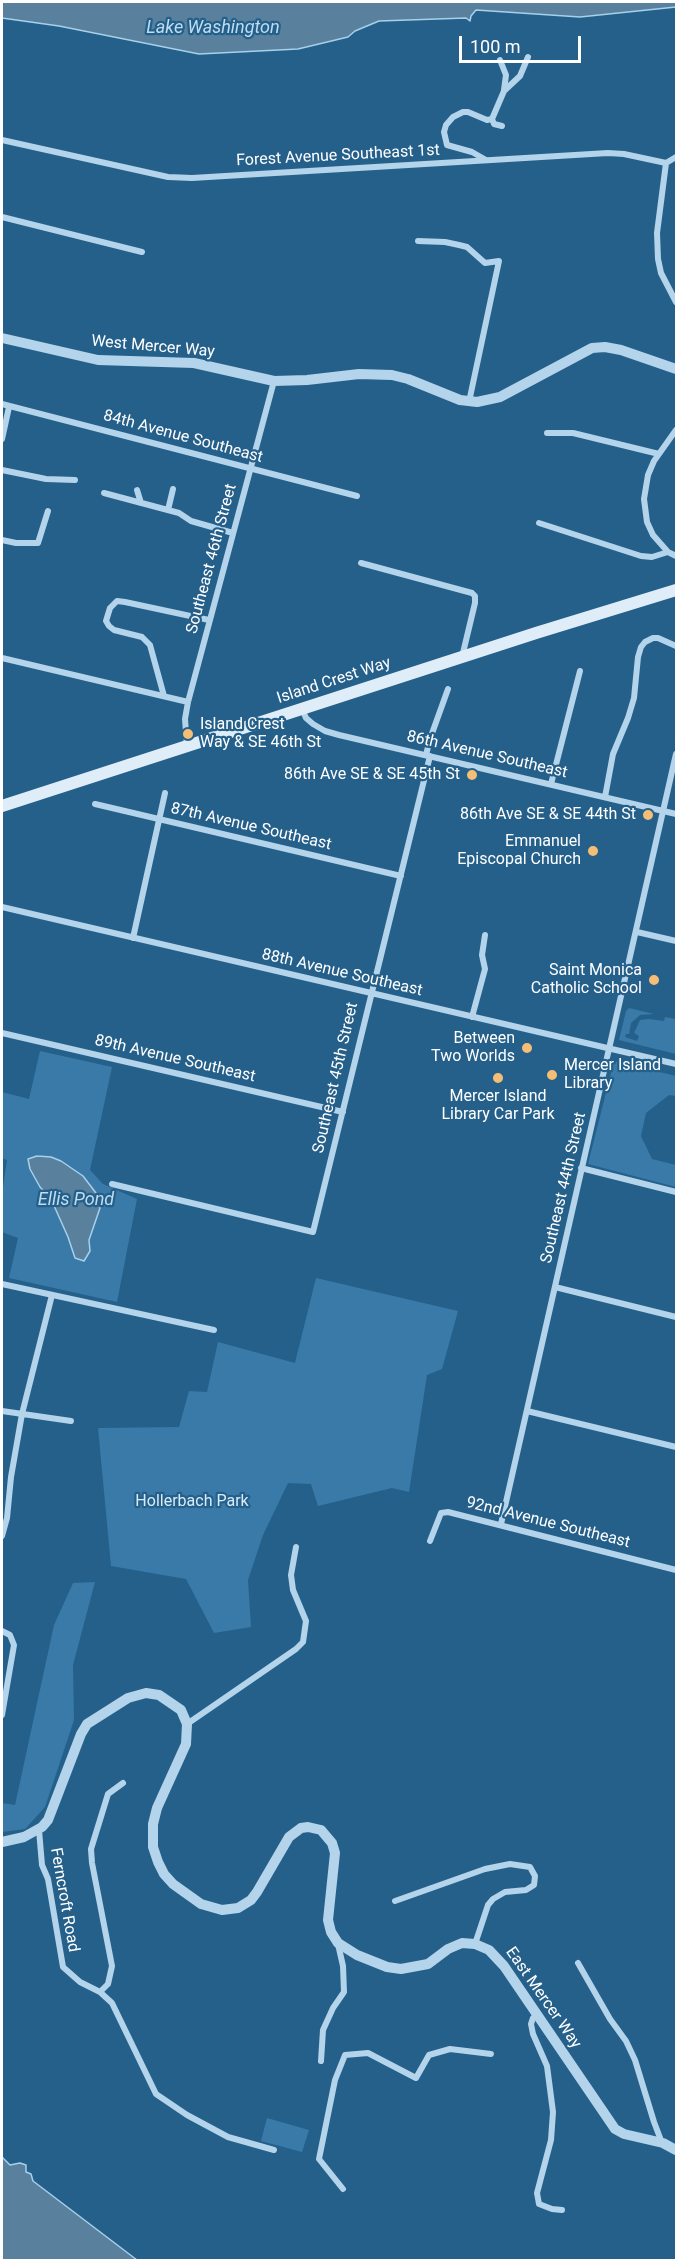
<!DOCTYPE html>
<html>
<head>
<meta charset="utf-8">
<style>
	body { margin:0 }
	#map { position:relative; width:678px; height:2262px; overflow:hidden; background:#25608b; font-family:Roboto,sans-serif }
	canvas { display:block }
	.frame { position:absolute; inset:0; border:3px solid #fff; pointer-events:none }
	.scale { position:absolute; left:459px; top:36px; width:122px; height:27px; box-sizing:border-box; border:3px solid #fff; border-top:0; padding-left:8px; font-size:18px; line-height:21px; white-space:nowrap; color:#fff; -webkit-text-stroke:4px #25608b; paint-order:stroke }
</style>
</head>
<body>
<div id="map">
<canvas width="678" height="2262"></canvas>
<div class="frame"></div>
<div class="scale">100 m</div>
</div>
<script>
const ctx = document.querySelector('canvas').getContext('2d');
ctx.lineJoin = 'round';
function fillPath(path, color) {
  ctx.fillStyle = color;
  ctx.fill(path, 'evenodd');
}
function poly(rows) {
  const path = new Path2D();
  for (const r of rows) {
    path.moveTo(r[0], r[1]);
    for (let i = 2; i < r.length; i += 2) path.lineTo(r[i], r[i + 1]);
  }
  return path;
}
function stroke(path, color, width, dash) {
  ctx.strokeStyle = color;
  ctx.lineWidth = width;
  ctx.lineCap = dash ? 'butt' : 'round';
  ctx.setLineDash(dash || []);
  ctx.stroke(path);
}
function label(font, color, halo, rows, align = 'center') {
  ctx.font = font + ' Roboto,sans-serif';
  ctx.lineWidth = 4.5;
  ctx.setLineDash([]);
  ctx.textBaseline = 'middle';
  ctx.strokeStyle = halo;
  ctx.fillStyle = color;
  for (const [text, x, y, turn = 0] of rows) {
    ctx.save();
    ctx.translate(x, y);
    ctx.rotate((+turn || 0) * Math.PI / 180);
    ctx.textAlign = isNaN(turn) ? turn : align;
    if (halo) ctx.strokeText(text, 0, 0);
    ctx.fillText(text, 0, 0);
    ctx.restore();
  }
}
fillPath(poly([
	[629,1008,654,1014,640,1015,631,1023,629,1034,626,1034,625,1037,637,1041,639,1036,634,1033,640,1020,649,1019,664,1021,665,1017,676,1019,676,1054,619,1040,626,1011],
	[40,1051,112,1067,90,1170,103,1184,137,1199,117,1302,9,1278,18,1238,2,1232,2,1194,7,1160,2,1158,2,1092,29,1099],
	[37,1156,51,1157,61,1161,89,1182,100,1208,89,1240,89,1251,75,1258,68,1237,51,1199,40,1187,30,1169,29,1159],
	[614,1061,676,1076,676,1096,669,1095,646,1113,641,1136,652,1159,676,1165,676,1187,588,1164],
	[316,1278,458,1311,442,1369,427,1375,409,1492,392,1488,318,1506,311,1484,288,1483,263,1535,248,1580,251,1627,214,1633,186,1579,111,1566,98,1428,179,1427,189,1391,207,1392,218,1342,295,1363],
	[95,1582,73,1665,74,1720,45,1807,25,1829,2,1832,2,1803,15,1805,54,1625,73,1583],
	[267,2118,309,2130,302,2152,261,2141]
]), '#397aa8');
const water = poly([
	[2,2,676,2,676,7,580,17,476,10,471,16,470,21,466,18,379,21,355,31,348,37,298,49,199,54,59,26,2,18,2,2],
	[37,1156,51,1157,61,1161,83,1176,99,1197,100,1208,89,1240,90,1251,84,1261,75,1258,68,1237,51,1199,40,1187,30,1169,28,1159,37,1156],
	[2,2157,10,2165,20,2163,26,2165,26,2172,31,2174,33,2181,137,2260,2,2260,2,2157]
]);
fillPath(water, '#59819e');
stroke(water, '#a7d0eb', 1.5);
stroke(poly([
	[500,60,506,75,504,90],
	[492,119,494,124,502,126],
	[2,140,168,177,192,178,608,153,624,154,666,163,676,157],
	[486,160,472,152,447,145,444,132,446,125,453,117,463,112,468,112,487,120,492,119,504,91,520,76,528,57],
	[666,163,657,233,658,259,661,273,676,302],
	[2,217,142,252],
	[418,241,445,242,459,245,467,247,485,263,499,261,469,402],
	[2,404,357,496],
	[676,430,654,461,648,475,644,499,647,522,653,535,668,552,676,556],
	[547,433,573,433,659,454],
	[2,439,9,407],
	[2,470,46,479,75,480],
	[137,490,141,503],
	[104,493,179,513,191,521,233,533],
	[168,510,173,489],
	[539,523,641,556,652,557,668,552],
	[2,540,16,543,38,543,48,511],
	[361,563,472,593,475,596,475,603,462,657],
	[2,658,188,702],
	[164,696,150,645,142,637,114,630,109,626,106,621,110,608,117,601,125,602,209,620],
	[302,709,306,718,313,724,325,731,339,735,676,814],
	[187,746,185,719,188,702,274,381],
	[426,755,430,739,448,689],
	[551,784,580,671],
	[605,797,613,754,628,718,634,698,638,657,641,647,645,642,653,638,658,638,676,646],
	[95,804,401,876],
	[2,907,676,1064],
	[637,932,676,941],
	[133,938,165,793],
	[472,1017,485,969,482,955,485,935],
	[2,1033,343,1112],
	[581,1168,676,1192],
	[112,1184,313,1232,430,756],
	[2,1284,214,1330],
	[555,1287,676,1317],
	[2,1411,71,1421],
	[527,1411,676,1447],
	[501,1524,676,754],
	[2,1536,7,1518,11,1477,22,1414,52,1295],
	[430,1541,441,1513,448,1512,676,1570],
	[2,1631,10,1635,14,1645,2,1715],
	[187,1724,296,1649,303,1642,306,1621,293,1590,291,1575,296,1547],
	[39,1830,42,1865,48,1879,63,1967,80,1982,100,1992,112,2003,156,2094,187,2115,228,2137,274,2150],
	[395,1901,485,1869,510,1864,530,1867,535,1876,534,1885,526,1890,505,1892,493,1899,488,1905,475,1944],
	[578,1963,610,2019,626,2041,635,2060,654,2122,662,2143],
	[100,1992,108,1984,112,1966,92,1863,91,1849,108,1794,123,1783],
	[537,2016,533,2018,531,2024,533,2034,547,2066,553,2112,551,2140,537,2193,539,2204,552,2209,562,2210],
	[321,2061,323,2030,333,2008,344,1992,343,1966,338,1944],
	[343,2189,319,2159,335,2080,345,2055,368,2053,416,2078,429,2055,450,2049,491,2054]
]), '#b3d4ea', 6);
stroke(poly([
	[2,338,98,360,194,363,274,381,307,380,359,374,392,375,408,379,460,400,477,402,500,397,592,348,605,347,621,350,676,369],
	[2,1842,24,1837,42,1827,48,1820,81,1734,87,1724,128,1698,146,1693,159,1695,181,1710,187,1724,186,1744,157,1808,153,1824,153,1847,158,1862,164,1874,173,1884,201,1904,222,1910,238,1908,251,1900,257,1892,289,1837,301,1828,308,1827,321,1830,332,1843,335,1853,328,1920,331,1932,338,1943,357,1955,387,1967,401,1969,428,1964,448,1949,462,1943,475,1944,489,1950,504,1966,615,2129,624,2134,663,2143,676,2150]
]), '#b3d4ea', 10);
stroke(poly([
	[2,806,536,633,676,590]
]), '#deedf8', 12);
for (const [x, y, r, color] of [
	[188,734,6,"#f4be77"],
	[472,775,6,"#f4be77"],
	[648,815,6,"#f4be77"],
	[593,851,6,"#f4be77"],
	[654,980,6,"#f4be77"],
	[527,1048,6,"#f4be77"],
	[552,1075,6,"#f4be77"],
	[498,1078,6,"#f4be77"]
]) {
  const dot = new Path2D();
  dot.arc(x, y, r, 0, 2 * Math.PI);
  ctx.fillStyle = color;
  ctx.fill(dot);
  stroke(dot, '#25608b', 2);
}
label('16px', '#fff', '#25608b', [
	["Forest Avenue Southeast 1st",338,156,-3],
	["West Mercer Way",153,347,5],
	["84th Avenue Southeast",183,437,15],
	["Southeast 46th Street",212,559,-75],
	["Island Crest Way",334,681,-18],
	["86th Avenue Southeast",487,755,13],
	["87th Avenue Southeast",251,827,13],
	["88th Avenue Southeast",342,973,13],
	["89th Avenue Southeast",175,1059,13],
	["Southeast 45th Street",336,1078,-77],
	["Southeast 44th Street",564,1188,-77],
	["92nd Avenue Southeast",548,1523,14],
	["Ferncroft Road",64,1900,80],
	["East Mercer Way",543,1998,55]
]);
label('16px', '#fff', '#25608b', [
	["Island Crest",200,725,"left"],
	["Way & SE 46th St",200,743,"left"],
	["86th Ave SE & SE 45th St",460,775],
	["86th Ave SE & SE 44th St",636,815],
	["Emmanuel",581,842],
	["Episcopal Church",581,860],
	["Saint Monica",642,971],
	["Catholic School",642,989],
	["Between",515,1039],
	["Two Worlds",515,1057],
	["Mercer Island",564,1066,"left"],
	["Library",564,1084,"left"],
	["Mercer Island",498,1097,"center"],
	["Library Car Park",498,1115,"center"]
], 'right');
label('16px', '#d7ebf8', '#25608b', [
	["Hollerbach Park",192,1502]
]);
label('italic 18px', '#bfddf1', '#25608b', [
	["Lake Washington",213,28],
	["Ellis Pond",76,1200]
]);
</script>
</body>
</html>
